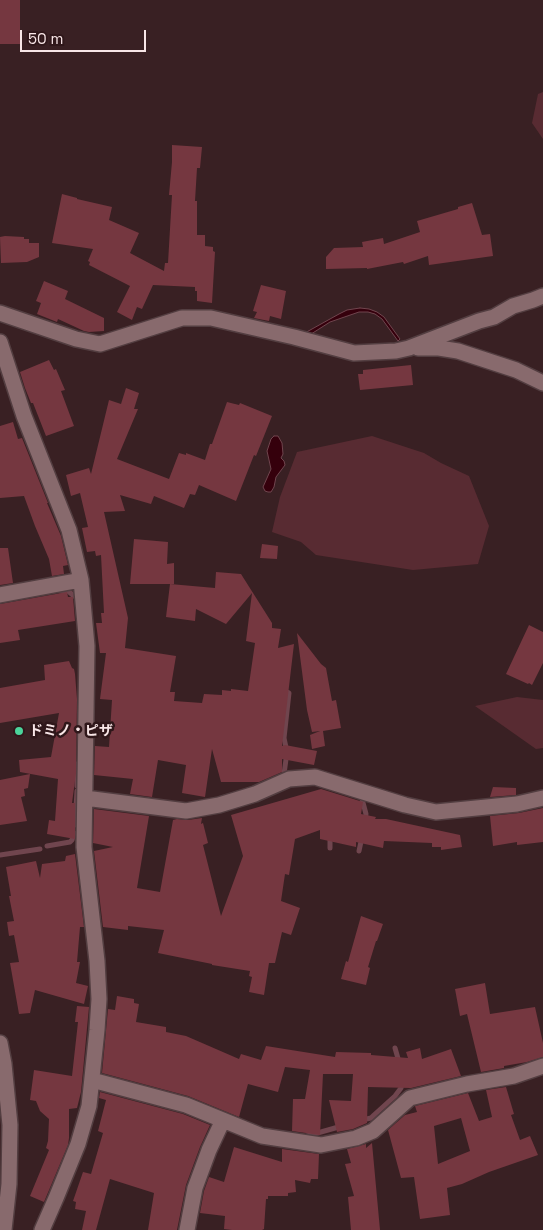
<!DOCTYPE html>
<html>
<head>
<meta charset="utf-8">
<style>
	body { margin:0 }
	#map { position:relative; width:543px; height:1230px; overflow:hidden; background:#392023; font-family:"Space Grotesk",sans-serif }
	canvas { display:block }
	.scale { position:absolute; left:20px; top:30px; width:126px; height:22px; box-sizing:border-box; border:2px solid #f8e6e7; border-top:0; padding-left:6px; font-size:15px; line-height:18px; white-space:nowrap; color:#f8e6e7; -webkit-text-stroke:4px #2f171a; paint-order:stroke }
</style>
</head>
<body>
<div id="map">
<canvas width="543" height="1230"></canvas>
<div class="scale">50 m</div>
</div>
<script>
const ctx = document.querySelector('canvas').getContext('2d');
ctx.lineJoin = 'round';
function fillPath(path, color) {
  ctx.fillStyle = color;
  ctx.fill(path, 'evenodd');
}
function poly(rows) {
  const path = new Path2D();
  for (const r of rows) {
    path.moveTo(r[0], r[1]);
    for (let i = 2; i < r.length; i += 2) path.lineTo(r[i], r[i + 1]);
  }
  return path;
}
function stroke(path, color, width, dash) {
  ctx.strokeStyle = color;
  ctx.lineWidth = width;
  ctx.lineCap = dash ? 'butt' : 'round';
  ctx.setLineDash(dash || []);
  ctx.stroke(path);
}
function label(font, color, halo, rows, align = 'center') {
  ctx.font = font + ' "Space Grotesk","Noto Sans JP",sans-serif';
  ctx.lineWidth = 5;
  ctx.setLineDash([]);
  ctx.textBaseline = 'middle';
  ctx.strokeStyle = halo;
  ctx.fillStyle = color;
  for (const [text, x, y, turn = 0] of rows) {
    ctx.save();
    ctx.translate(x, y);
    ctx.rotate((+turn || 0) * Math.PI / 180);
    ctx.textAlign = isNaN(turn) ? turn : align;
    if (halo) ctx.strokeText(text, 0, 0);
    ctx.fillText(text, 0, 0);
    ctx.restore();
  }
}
fillPath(poly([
	[543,92,543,139,532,123,538,94],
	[372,436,424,453,441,463,469,476,489,526,478,564,413,570,316,555,301,542,272,532,280,497,297,452],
	[517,697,543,700,543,748,536,749,475,706]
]), '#582b32');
const water = poly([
	[360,308,369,309,377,312,384,317,400,339,398,341,382,319,375,314,368,312,359,312,330,322,308,336,303,334,339,314,347,310,360,308],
	[274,436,278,436,282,443,283,454,281,458,284,461,285,465,276,477,274,487,271,492,268,492,265,491,263,487,271,469,267,451,271,439,274,436]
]);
fillPath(water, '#35000c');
stroke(water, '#70454e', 1);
stroke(poly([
	[60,591,68,591,74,596],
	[283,690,289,693,284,738,287,752,284,774],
	[77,786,77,764,79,764,80,760],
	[362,799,366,814,365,821],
	[75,825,77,791],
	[330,836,330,848],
	[47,846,70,842,72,840,74,833],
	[359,851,362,837],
	[0,855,40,849],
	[395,1048,399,1062],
	[362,1120,371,1118,374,1115,395,1096,401,1088,402,1083],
	[307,1136,342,1126]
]), '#70454e', 5);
fillPath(poly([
	[0,0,20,0,20,44,0,44],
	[172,145,202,147,200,168,197,168,195,201,197,201,197,235,205,235,205,246,213,247,213,251,215,252,212,303,197,301,197,291,195,291,195,287,153,285,142,309,137,307,132,320,117,312,130,286,89,265,90,262,88,261,93,249,52,243,62,194,77,198,77,199,112,207,109,220,139,233,130,253,164,271,165,263,168,263,172,195,169,195,172,162],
	[472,203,482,235,490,234,493,256,429,265,428,256,404,264,403,262,367,269,367,268,326,269,326,257,334,248,363,247,362,242,383,238,384,244,420,232,417,221,458,209,458,207],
	[5,236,24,237,24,239,29,239,29,243,39,243,39,257,27,262,1,263,0,237],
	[44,281,68,291,65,299,104,318,104,331,89,332,84,331,58,319,57,322,37,314,41,303,36,301],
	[261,285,286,291,281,319,270,316,269,321,254,318,257,312,253,311],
	[49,360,54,370,56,369,65,390,61,391,74,426,46,436,33,403,31,403,25,388,20,372],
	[411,365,413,385,360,390,358,374,363,374,363,370],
	[126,388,139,393,134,409,138,409,117,459,169,479,179,453,186,455,186,453,205,460,210,444,212,444,227,402,239,405,240,403,272,416,256,456,254,455,236,501,199,485,195,495,190,494,184,508,154,496,151,504,120,495,125,511,104,512,128,618,125,648,176,656,170,692,175,692,174,701,202,703,204,694,222,695,222,690,231,691,231,689,248,691,255,643,246,641,252,593,226,624,196,609,195,621,166,617,170,584,215,588,216,572,241,574,272,623,272,628,281,629,278,648,294,644,282,746,285,745,317,751,314,765,282,759,282,772,259,782,221,782,212,749,205,797,182,793,186,765,158,760,152,797,130,794,133,779,94,775,95,746,109,747,112,700,100,699,106,653,100,653,96,623,102,623,101,613,104,613,101,555,96,556,95,551,87,552,82,528,88,527,80,493,71,496,66,475,89,468,91,474,109,400,121,404],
	[13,422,18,439,22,438,48,503,47,503,61,536,68,565,63,566,64,574,52,576,49,559,35,526,24,496,0,498,0,426],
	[134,539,168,542,167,564,174,563,174,584,130,584],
	[262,544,278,546,277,559,260,558],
	[0,548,8,548,13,583,0,585],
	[67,592,68,597,73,597,75,621,18,630,20,640,0,643,0,604],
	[529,625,543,632,543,663,532,685,529,683,528,684,506,674],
	[297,633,321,664,326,668,332,701,336,700,341,728,323,731,325,746,312,749,310,735,320,731,312,732,307,710],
	[69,661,72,668,74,669,75,674,77,699,76,773,72,803,75,803,75,839,47,834,49,820,55,821,58,779,20,772,19,760,51,757,59,713,0,723,0,688,45,680,44,665],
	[30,774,28,788,24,789,25,796,21,797,27,821,0,825,0,780],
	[493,787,516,788,516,795,490,797],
	[321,789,363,802,361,814,376,817,375,819,386,819,460,835,462,847,441,850,441,847,432,847,432,843,384,841,383,848,356,842,356,847,320,839,320,830,295,839,289,875,285,874,281,901,300,908,291,935,282,932,275,963,269,963,264,995,249,992,252,977,249,976,250,971,212,965,212,964,158,953,164,930,128,926,128,930,103,927,94,851,113,847,93,843,94,809,149,816,137,888,160,892,173,820,177,819,188,820,202,818,201,824,203,823,208,843,203,845,221,916,243,856,231,815],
	[543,808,543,842,517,845,517,842,493,846,490,816,519,813],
	[75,854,84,927,80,927,77,962,80,962,76,983,88,986,84,1004,35,990,30,1013,19,1014,10,963,19,962,14,935,9,936,7,922,14,921,9,896,11,896,6,867,36,861,40,878,42,864,65,861,66,856],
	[361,916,383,924,377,941,376,941,368,967,370,968,366,985,341,979,346,961,348,962],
	[485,983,490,1014,535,1007,543,1043,543,1057,527,1062,504,1066,504,1068,481,1072,467,1014,460,1016,455,989],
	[117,996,134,999,134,1003,139,1004,136,1022,166,1027,166,1032,186,1036,239,1059,241,1054,261,1060,266,1046,335,1057,336,1052,371,1053,371,1055,408,1058,406,1052,420,1048,422,1059,451,1049,461,1076,411,1088,368,1087,367,1123,353,1129,337,1132,329,1100,351,1101,353,1074,323,1074,320,1135,292,1131,293,1099,305,1099,310,1070,285,1067,278,1092,248,1084,239,1117,188,1096,102,1073,108,1009,115,1010],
	[77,1006,89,1007,81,1092,77,1108,69,1109,69,1138,68,1145,44,1202,30,1196,49,1150,46,1148,48,1141,49,1119,40,1111,36,1101,30,1100,34,1070,72,1076,78,1022,75,1022],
	[506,1087,514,1114,511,1115,520,1140,530,1136,538,1155,489,1172,462,1184,447,1188,450,1215,420,1219,414,1177,401,1178,388,1130,405,1115,417,1112,415,1106,468,1093,479,1121,492,1117,486,1090],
	[461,1118,470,1151,438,1164,434,1126],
	[100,1092,183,1114,210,1125,200,1147,186,1185,177,1230,148,1230,154,1193,110,1179,96,1230,82,1230,86,1211,75,1209,76,1202,73,1201,83,1172,91,1174,103,1133,98,1131,106,1100,99,1098],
	[372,1143,380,1230,351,1230,348,1197,354,1196,345,1164,351,1163,347,1149,366,1144,366,1148],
	[234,1147,282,1162,282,1149,319,1154,318,1179,311,1179,310,1183,295,1180,296,1192,288,1193,288,1196,268,1196,268,1199,266,1199,264,1229,262,1230,232,1230,224,1229,225,1216,200,1213,204,1191,209,1177,224,1182]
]), '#753740');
const minor = poly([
	[0,313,76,339,100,344,182,318,211,318,294,337,354,353,396,351,409,348,479,321,494,317,513,306,533,300,543,296],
	[0,342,24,416,69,530,81,580,87,646,84,847,97,961,99,999,97,1030,89,1106,78,1144,56,1198,42,1230],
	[418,348,439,348,458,351,516,370,543,383],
	[0,595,81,580],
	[85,798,186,811,219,805,255,794,289,779,315,777,405,805,436,812,517,804,543,798],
	[0,1043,4,1064,10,1125,9,1184,4,1230],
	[92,1080,186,1105,262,1136,321,1145,356,1138,373,1131,410,1098,467,1084,514,1076,543,1066],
	[187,1230,195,1188,209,1150,223,1120]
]);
stroke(minor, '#533e41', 18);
stroke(minor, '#886a6d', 15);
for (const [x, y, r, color] of [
	[19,731,5,"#4bd49b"]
]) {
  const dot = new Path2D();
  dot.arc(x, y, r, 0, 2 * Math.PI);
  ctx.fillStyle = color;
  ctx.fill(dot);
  stroke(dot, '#2f171a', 2);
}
label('bold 14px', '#f8e6e7', '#2f171a', [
	["ドミノ・ピザ",29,731]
], 'left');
</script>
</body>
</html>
